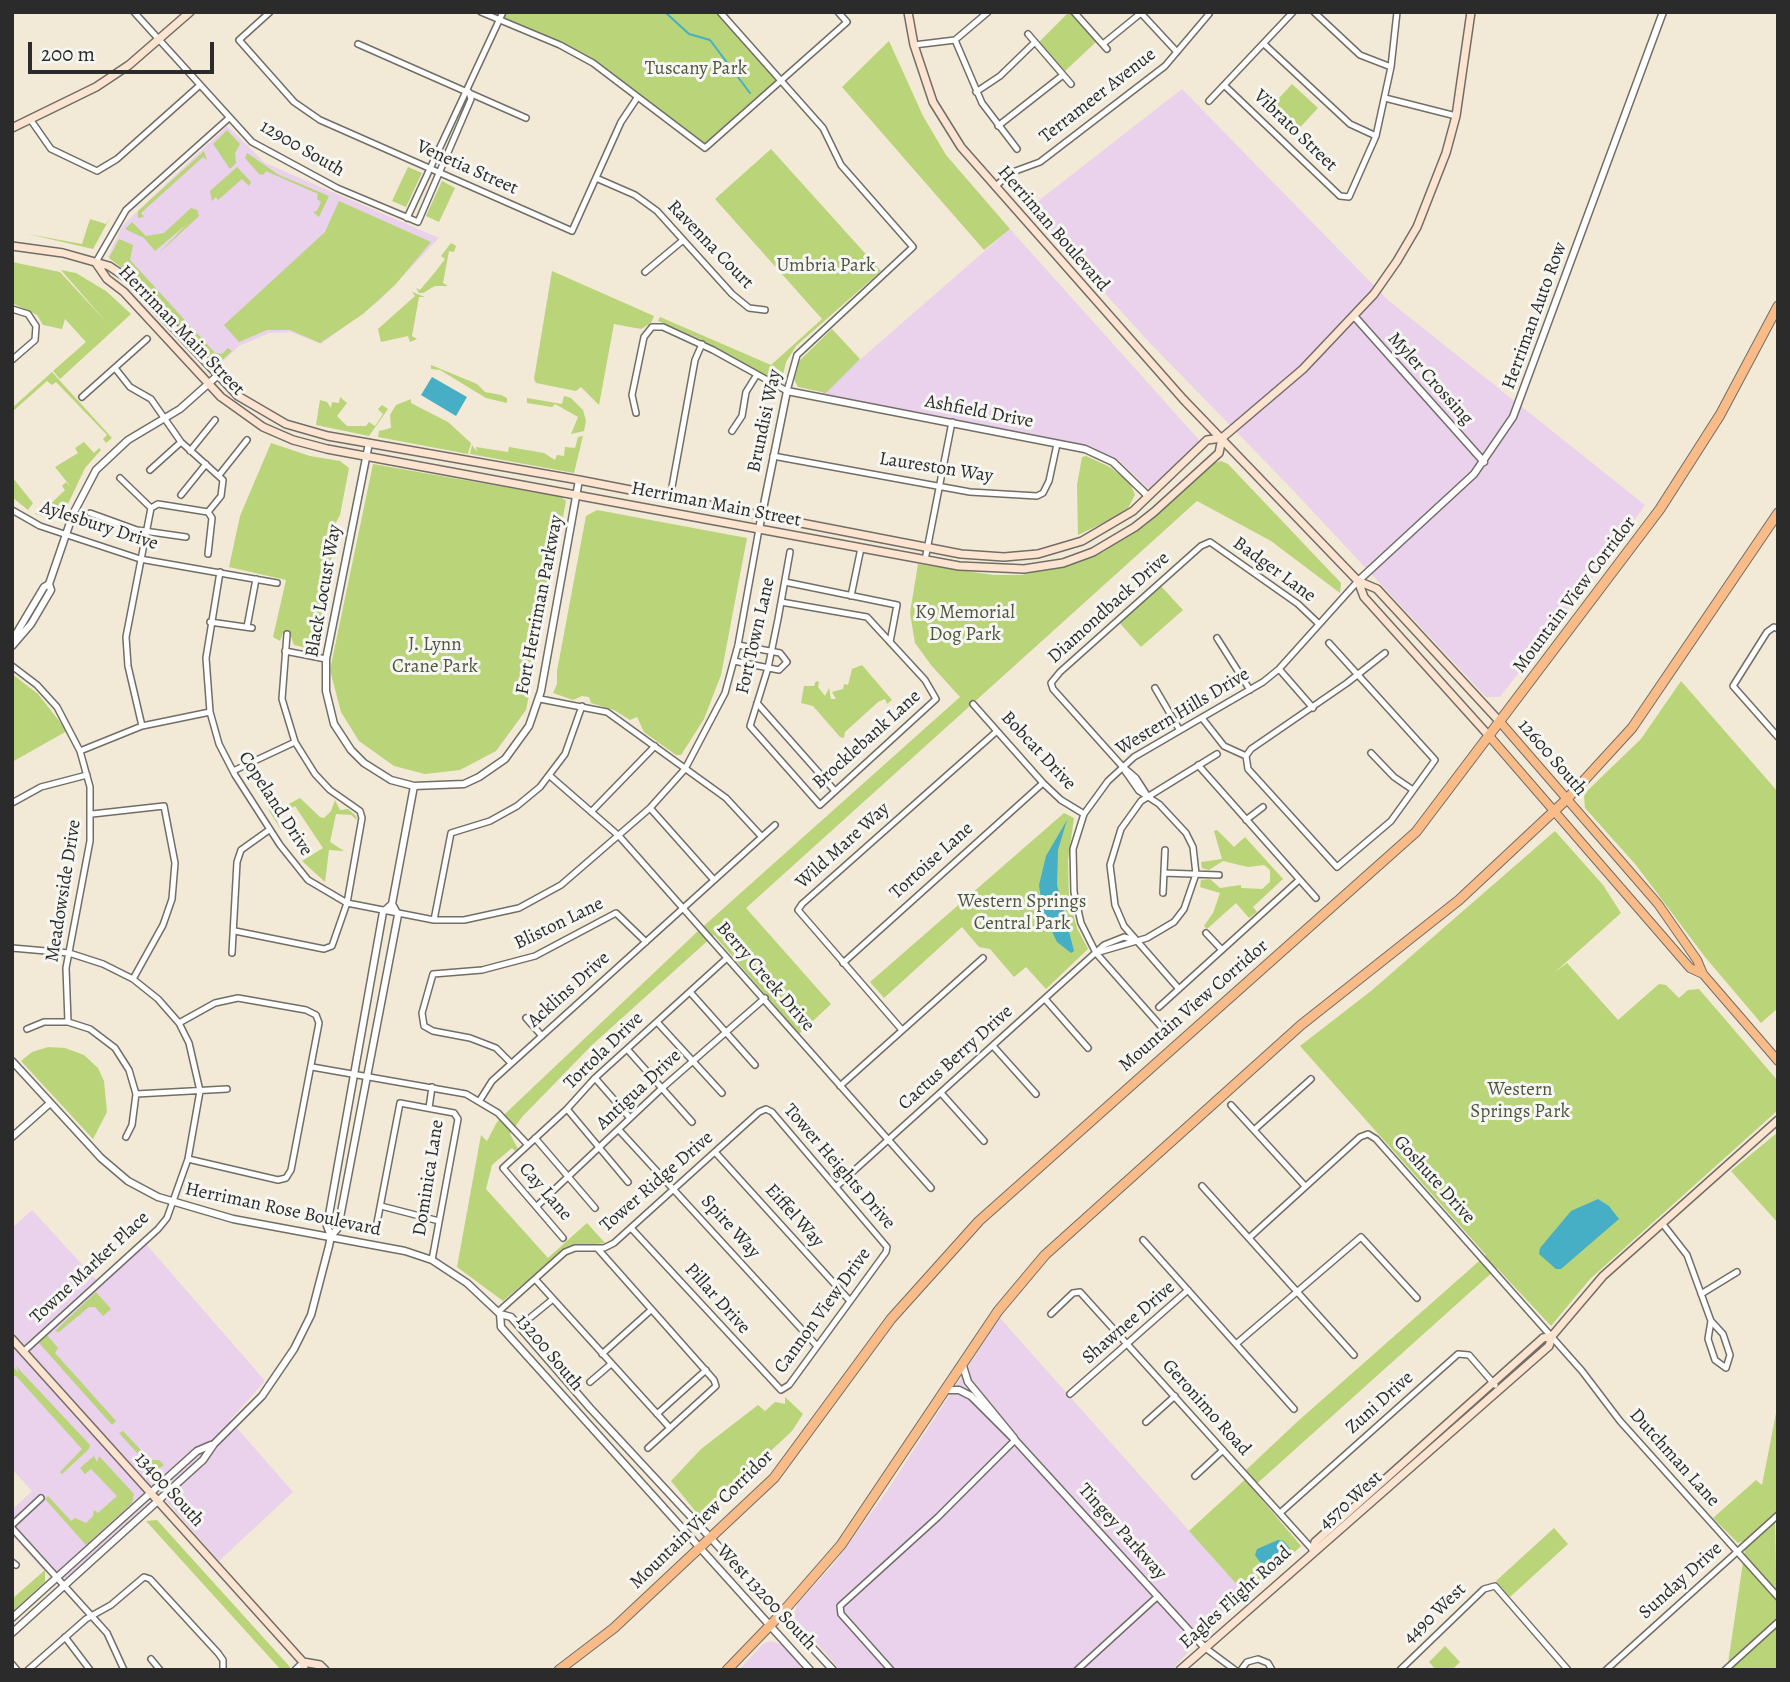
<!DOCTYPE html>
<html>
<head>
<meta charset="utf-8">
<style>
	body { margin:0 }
	#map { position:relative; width:1790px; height:1682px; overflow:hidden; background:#f2e9d6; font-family:Alegreya,serif }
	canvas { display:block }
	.frame { position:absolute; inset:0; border:14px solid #2b2b2b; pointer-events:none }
	.scale { position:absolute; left:28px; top:42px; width:186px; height:32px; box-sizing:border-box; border:4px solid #2b2b2b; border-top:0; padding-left:9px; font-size:21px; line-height:24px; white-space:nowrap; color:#2b2b2b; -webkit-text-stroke:5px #f6f6f2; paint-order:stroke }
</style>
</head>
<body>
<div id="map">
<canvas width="1790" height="1682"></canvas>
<div class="frame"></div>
<div class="scale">200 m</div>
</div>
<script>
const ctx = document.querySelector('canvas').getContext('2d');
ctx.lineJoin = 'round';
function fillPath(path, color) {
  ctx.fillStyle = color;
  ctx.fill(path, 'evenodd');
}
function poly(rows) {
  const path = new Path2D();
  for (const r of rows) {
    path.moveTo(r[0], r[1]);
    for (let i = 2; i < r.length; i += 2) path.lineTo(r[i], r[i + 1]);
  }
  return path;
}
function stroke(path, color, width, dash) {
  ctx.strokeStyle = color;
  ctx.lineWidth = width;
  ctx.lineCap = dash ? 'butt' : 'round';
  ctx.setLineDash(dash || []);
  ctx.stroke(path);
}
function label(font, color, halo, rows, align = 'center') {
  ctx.font = font + ' Alegreya,serif';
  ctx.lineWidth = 6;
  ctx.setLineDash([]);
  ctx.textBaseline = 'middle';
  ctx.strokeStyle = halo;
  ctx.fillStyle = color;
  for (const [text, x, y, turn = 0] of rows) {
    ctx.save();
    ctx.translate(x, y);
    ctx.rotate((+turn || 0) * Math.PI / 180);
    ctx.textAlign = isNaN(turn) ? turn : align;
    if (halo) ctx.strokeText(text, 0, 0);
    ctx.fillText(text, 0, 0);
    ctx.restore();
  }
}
fillPath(poly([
	[1182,89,1389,301,1645,505,1609,556,1500,697,1486,697,1291,488,1150,343,1028,209],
	[227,126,265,163,439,238,380,300,321,344,291,332,269,333,239,346,219,365,131,274,108,257,122,226],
	[1010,229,1200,441,1150,490,1118,460,1085,450,816,398],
	[32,1210,101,1285,146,1244,265,1381,230,1420,293,1492,219,1561,159,1493,66,1579,44,1571,12,1535,12,1510,32,1491,12,1469,12,1228],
	[1000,1318,1248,1597,1210,1628,1172,1670,840,1670,794,1617,797,1604,833,1565,885,1494],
	[771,1641,782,1645,804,1670,739,1670,763,1644]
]), '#ead1ec');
fillPath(poly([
	[503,12,720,12,781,79,705,148,593,63,560,45,500,20],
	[1069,12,1096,42,1065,71,1039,42],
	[889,41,923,116,946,155,1010,229,984,250,842,87],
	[1292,84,1318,108,1293,135,1267,111],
	[227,130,240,144,235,153,236,163,230,169,213,144],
	[771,149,881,271,796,346,786,362,782,379,777,383,700,339,658,321,660,317,771,365,822,319,715,199],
	[204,151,207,160,203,157,141,213,144,217,138,218,138,211],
	[247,153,279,175,329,196,319,217,313,212,317,211,321,202,317,199,318,194,266,171,263,175,259,174,245,158],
	[237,167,251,182,249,186,242,179,218,200,216,197,212,201,210,191],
	[408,167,422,173,406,207,392,201],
	[442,181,455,188,439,222,426,216],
	[339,201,431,242,395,285,363,314,320,343,290,330,267,330,239,342,224,325,325,232],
	[191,208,197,210,199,216,158,254,188,223,155,251,144,238,125,229,132,222,146,236,164,233],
	[110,218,93,249,28,234,82,244,90,219,106,224],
	[119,239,133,245,130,260,215,353,222,354,228,348,232,351,219,363,214,365,131,275,109,258],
	[451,243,456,246,454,252,449,251,443,283,448,286,435,286,423,293,419,293,416,288,420,290,436,271,445,259,441,256],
	[12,262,60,272,107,323,61,270,76,273,106,291,131,314,60,379,53,371,86,342,65,319,62,329,43,325,37,315,12,303],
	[552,271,654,316,651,323,641,329,614,324,599,405,581,387,576,391,536,383,534,379],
	[412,292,425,297,419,297,412,336,417,339,410,342,408,336,381,342,378,329,415,296],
	[832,329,860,359,826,393,798,387,794,379,798,362],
	[431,365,477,384,485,392,501,395,507,398,507,403,486,398,440,370,431,369],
	[52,372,112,438,106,443,103,439,107,435,56,382,52,385,47,381,12,412,12,408],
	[564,396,571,398,583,410,586,421,584,431,571,434,578,417,555,404,552,407,527,403,527,398,562,404],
	[340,397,347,403,337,416,347,426,366,426,369,422,375,426,383,414,378,409,382,405,388,409,369,436,316,425,320,400,327,402,331,408,332,402,339,403],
	[411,399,411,403,448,422,471,443,468,454,378,437,379,431,391,428,390,415,396,405],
	[583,436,574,473,470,454,472,445,477,452,476,447,508,452,509,447,544,453,555,460,557,455,564,456,565,447,575,448,578,437],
	[84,442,94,453,99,448,101,450,85,468,60,521,35,514,40,507,44,510,65,490,62,486,66,482,71,487,55,467,78,453,75,448],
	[271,443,310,456,340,461,349,468,340,515,333,528,333,551,315,650,294,645,290,634,283,633,280,641,273,637,286,580,229,567,240,516],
	[1086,456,1110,467,1130,483,1135,495,1128,508,1116,517,1078,535,1077,485,1082,457],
	[1221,461,1228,464,1341,583,1340,593,1271,541,1197,501,746,908,831,1004,799,1034,714,935,591,1046,522,1117,510,1134,518,1149,515,1151,512,1148,492,1165,486,1189,548,1258,587,1223,605,1243,567,1247,503,1301,457,1267,481,1135,487,1141,497,1122,508,1111,697,932,960,697,931,665,915,643,910,613,918,564,994,575,1021,575,1077,563,1103,552,1146,525,1215,463],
	[373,464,561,497,566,501,526,710,496,751,460,770,425,774,394,766,359,741,341,712,330,670],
	[12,477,33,503,28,510,12,497],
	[597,510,747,538,721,675,704,719,681,755,676,755,644,732,637,717,630,720,614,710,591,703,589,697,582,696,573,700,553,693,557,684,557,671,586,516],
	[1159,584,1183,610,1141,647,1118,621],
	[862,665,892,700,887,704,885,699,878,702,845,732,844,738,840,737,813,706,801,703,804,686,814,686,816,681,819,682,818,687,825,696,829,688,831,699,836,699,832,692,843,689,844,684,848,685,852,669],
	[12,674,38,694,67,731,12,762],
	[1681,681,1778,792,1778,1008,1761,1023,1705,957,1636,865,1585,808,1584,796,1588,790,1641,739],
	[300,798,320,817,324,818,331,811,335,800,340,810,348,809,356,816,357,820,351,815,336,814,330,842,344,851,329,850,325,882,302,861,323,848,295,806,276,819,281,830,268,809,270,808,274,812],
	[1064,813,1074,818,1068,860,1069,899,1077,928,1088,949,1046,989,1026,967,1014,977,990,949,979,947,962,927,884,998,870,982],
	[1217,830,1234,847,1245,837,1283,879,1253,907,1257,912,1249,918,1236,903,1207,929,1204,926,1213,913,1220,893,1200,887,1201,880,1210,879,1220,888,1241,885,1241,888,1262,889,1270,882,1270,870,1264,865,1248,867,1223,861,1209,870,1202,868,1201,862,1222,859,1214,831],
	[1555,831,1603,885,1621,913,1555,972,1567,963,1618,1020,1659,984,1666,985,1679,998,1688,990,1699,989,1778,1081,1778,1110,1590,1279,1551,1326,1497,1268,1252,1488,1301,1546,1248,1597,1189,1531,1250,1475,1246,1470,1297,1422,1486,1255,1300,1046,1371,991],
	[48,1047,65,1048,84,1055,98,1068,104,1081,107,1112,93,1139,21,1061,32,1052],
	[1778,1132,1778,1223,1731,1171],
	[96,1292,111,1309,103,1316,95,1307,89,1307,59,1332,55,1331],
	[47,1335,58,1348,55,1353,116,1421,112,1425,39,1343],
	[16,1366,90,1445,89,1449,62,1474,60,1472,82,1449,16,1376,12,1376,13,1367,19,1373],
	[785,1397,803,1414,792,1431,700,1517,671,1481,701,1449,758,1405,765,1411,775,1402,785,1404],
	[1778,1403,1778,1510,1746,1540,1738,1543,1713,1518,1756,1480,1762,1485],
	[123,1431,150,1460,159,1460,164,1465,160,1468,150,1467,119,1433],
	[94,1456,97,1462,99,1456,134,1494,132,1503,86,1545,45,1499,48,1496,71,1521,75,1518,86,1523,93,1516,94,1510,98,1513,117,1496,91,1469,85,1474,80,1468],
	[157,1520,290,1667,288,1670,281,1670,146,1521],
	[1775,1522,1778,1670,1727,1670,1745,1549],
	[1554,1528,1568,1544,1510,1597,1496,1581],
	[45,1570,45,1582,12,1612,12,1599],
	[1445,1646,1460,1662,1452,1670,1436,1670,1429,1662]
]), '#bad479');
fillPath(poly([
	[432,377,467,397,456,416,421,395],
	[1067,820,1058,850,1057,885,1074,951,1071,953,1057,942,1043,913,1039,885,1046,856],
	[1598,1199,1609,1206,1619,1219,1561,1269,1556,1269,1539,1254,1540,1248,1571,1211],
	[1278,1540,1284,1541,1290,1549,1270,1564,1260,1562,1255,1555,1257,1549]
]), '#46aec5');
stroke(poly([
	[665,12,689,34,710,40,750,93]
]), '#46aec5', 2);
const minor = poly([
	[134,12,252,142,337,188,418,222,471,99,469,92],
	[270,12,239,40,294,102,320,120,572,231,621,122,637,98],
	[481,12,560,45,593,63,705,148,847,22,838,12],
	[1074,12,1107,49],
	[1140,12,1177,52],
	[1314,12,1360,55,1391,67],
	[1028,34,1071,84],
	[955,40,982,103,1017,149],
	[358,44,526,118],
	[1103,44,1141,13],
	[1264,44,1350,124,1376,136],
	[914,45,955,40,988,12],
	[1224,85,1340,196,1349,197,1376,136,1391,67,1397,12],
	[976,92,1000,76,1035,42],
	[1385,98,1456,116],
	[1209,101,1293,12],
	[30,119,51,149,97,171,117,159,200,85],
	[998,126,1063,75],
	[596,178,635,195,657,211,732,294,749,308,765,310],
	[995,187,1010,173,1040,162,1165,66,1209,14],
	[407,218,503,12],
	[96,262,126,210,229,118],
	[645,272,682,241],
	[12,309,28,314,36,326,35,340,12,360],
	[115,368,130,387,151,399,181,442,223,480,221,496,208,512,158,504,151,508],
	[82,397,147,339],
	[636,413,632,395,644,337,652,327,663,327,713,350,787,391,797,355,913,247,841,165,823,128,720,12],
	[732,431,742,416,746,392,756,376],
	[190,451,215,420],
	[773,456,970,492,1037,496,1043,493,1049,481,1057,444],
	[150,470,181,442],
	[220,474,247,440],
	[120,478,151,508],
	[181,495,206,464],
	[670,498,695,360,702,344],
	[12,510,40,526,140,559,277,583],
	[90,513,137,530,186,537],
	[208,554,212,518,208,512],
	[925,560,952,422],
	[220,572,206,658,210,712,219,744,235,775,280,845,308,880,347,903,434,920,464,920,519,908,561,885,650,808,685,769,725,693,738,645,759,529],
	[785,582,897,605,890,642],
	[851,596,861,548],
	[781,602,867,617,925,680,936,699,820,805,750,726,768,668,778,619,790,552],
	[210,622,252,628],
	[247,627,256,579],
	[1778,629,1774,627,1767,632,1733,686,1778,737],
	[1217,638,1250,690],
	[285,651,326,659],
	[734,661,779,670,787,662,780,653,738,645],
	[12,666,37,685,57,707,80,751,90,787,90,841,66,968,68,1022],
	[1279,669,1313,708],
	[1155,688,1179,729],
	[540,699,607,712,726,798,762,837],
	[757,703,835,791],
	[973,704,1043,783,1061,800,1084,814],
	[1202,718,1224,746,1246,756,1248,769,1337,867,1391,821,1435,760,1329,643],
	[142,726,128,666,126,637,151,508],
	[80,751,142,726,210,712],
	[1371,753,1394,777,1413,790],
	[1246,756,1251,749,1347,683,1385,653],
	[1198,765,1316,898],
	[233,771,295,742],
	[550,776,619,836,931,1188],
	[1147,795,1136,778,1122,766,1053,689,1051,683,1060,672,1201,546,1210,542,1298,604,1319,624],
	[12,803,41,787,87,775],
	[650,808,714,880],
	[591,812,655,746],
	[92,814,164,806,175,863,172,899,163,925,133,979],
	[1246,820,1263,807],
	[1164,873,1219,875],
	[1163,893,1165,850],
	[434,920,451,833,490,821,517,806,540,787,565,754,582,706],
	[235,931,324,949,332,946,347,903,362,818,360,811,330,790,315,774,295,742,282,699,287,634],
	[1206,933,1222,950],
	[12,948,69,953,103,964,133,979,158,999,179,1023,189,1043,200,1091,188,1159,167,1218,158,1229,23,1352],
	[1099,952,1147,938,1174,922,1184,909,1196,874,1193,847,1186,833,1159,804,1139,791,1125,771],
	[232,953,237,862,241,850,269,830],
	[843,963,1043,783],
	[1179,989,1124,926,1115,905,1110,865,1121,829,1141,801,1217,754],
	[690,992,755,1065],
	[1045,999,1088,1048],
	[1159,1007,1299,880],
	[526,1018,542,1036],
	[657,1022,722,1093],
	[179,1023,215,1003,238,998,306,1010,316,1015,319,1023,291,1170,286,1178,278,1180,188,1159],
	[27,1029,44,1022,68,1022,90,1029,115,1048,129,1070,136,1094,132,1125,126,1137],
	[902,1030,798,910,802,904,997,731],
	[1165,1031,1096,953,1081,923,1074,892,1073,849,1084,814,1108,781,1134,757,1263,682,1279,669,1358,581],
	[993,1046,1036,1094],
	[627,1049,692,1122],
	[511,1063,496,1048,470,1038,433,1031,424,1026,422,1013,433,974,482,970,535,956,616,913,646,942],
	[312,1067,466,1094,498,1113,527,1144],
	[595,1078,630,1118],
	[840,1086,983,958],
	[941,1093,984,1141],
	[136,1094,227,1089],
	[480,1100,492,1081,775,825],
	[1231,1105,1305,1186],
	[429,1108,432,1087],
	[567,1109,628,1182],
	[619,1130,817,1346],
	[1254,1130,1311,1079],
	[535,1138,595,1208],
	[715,1152,850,1301],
	[837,1186,1104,945,1124,937,1134,940],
	[1202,1186,1354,1355],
	[381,1206,439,1221],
	[537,1206,661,1089,765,998],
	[1662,1223,1687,1255,1711,1321,1723,1334,1730,1355,1726,1368,1715,1360,1708,1339,1711,1321],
	[376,1228,400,1103,454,1113,458,1119,432,1260],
	[563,1238,503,1168,567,1109,595,1078,727,958],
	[1249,1238,1360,1137,1368,1134,1376,1139,1582,1371,1620,1421,1778,1597],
	[1143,1240,1294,1409],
	[535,1279,670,1428,716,1386,714,1380,598,1249],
	[1701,1294,1737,1272],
	[498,1312,565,1252,575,1248,604,1248,614,1243,759,1112,766,1109,772,1112,887,1247,886,1252,789,1385,781,1390,631,1228],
	[1051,1314,1073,1293,1080,1292,1313,1550],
	[531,1317,553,1299],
	[1236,1344,1361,1237,1417,1298],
	[602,1354,651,1310],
	[590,1382,611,1364],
	[1070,1394,1188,1290],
	[657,1414,706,1370],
	[1146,1422,1175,1396],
	[648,1448,670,1428],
	[1195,1476,1223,1450],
	[1280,1513,1458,1354,1469,1355,1495,1385],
	[12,1525,41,1498],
	[12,1528,107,1633,124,1670],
	[12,1562,16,1565],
	[65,1637,90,1670],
	[1204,1647,1235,1670],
	[151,1659,160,1670],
	[12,1664,17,1670],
	[28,1670,86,1619,111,1605,144,1577,150,1579,218,1653,223,1660,223,1670],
	[295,1670,303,1662],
	[891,1670,841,1614,840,1606,938,1517,1015,1440],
	[1077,1670,1158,1596],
	[1241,1670,1247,1662,1258,1659,1268,1663,1272,1670],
	[1400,1670,1484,1589,1495,1586,1568,1670],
	[1606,1670,1778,1515],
	[1725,1670,1778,1622]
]);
const tertiary = poly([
	[1354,316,1484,462],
	[369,443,326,659,326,691,334,724,351,750,364,763,391,780,414,786,464,784,479,777,505,759,529,726,541,691,579,480],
	[759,529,787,391,1085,449,1113,462,1148,496],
	[1358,581,1474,474,1513,417,1663,12],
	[17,640,16,634,44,587,49,584],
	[12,646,31,624,51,590,49,584,73,514,96,470,128,440,180,409,217,376],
	[12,1061,101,1158,128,1181,158,1197,233,1219,405,1251,432,1260,467,1283,500,1314],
	[12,1137,49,1104],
	[331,1236,338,1228,398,915,392,904,414,786],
	[500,1314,511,1317,590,1408,833,1670],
	[500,1314,501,1327,810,1670],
	[963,1366,968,1382,1014,1438],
	[946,1390,959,1390,971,1396,1015,1440,1204,1647],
	[12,1618,197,1451,211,1445],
	[12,1633,203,1460,214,1444,262,1396,294,1349,311,1315,329,1246,331,1236,327,1226,383,912,392,904]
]);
const secondary = poly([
	[908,12,914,45,933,102,961,147,1183,399,1358,581,1377,589,1501,723],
	[12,128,96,87,129,65,190,12],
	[12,246,63,253,109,266,127,278,238,396,286,424,328,436,579,480,961,554,1004,557,1038,554,1082,541,1133,511,1207,440,1222,438],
	[96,263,107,279,124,292,221,397,263,427,293,440,327,449,959,566,1024,569,1063,563,1093,552,1135,527,1154,512,1219,453,1222,438],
	[1222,438,1303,369,1374,294,1397,261,1417,227,1446,153,1456,116,1471,12],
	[1358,581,1364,597,1490,737],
	[12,1339,303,1662,304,1670],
	[1313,1550,1315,1542,1543,1338,1552,1336],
	[303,1662,320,1665,325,1670],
	[1180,1670,1549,1346,1552,1336,1603,1276,1778,1120]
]);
const primary = poly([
	[1501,723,1658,904,1697,960,1703,974,1778,1061],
	[1490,737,1690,968,1703,974]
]);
const trunk = poly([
	[559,1670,614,1628,774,1478,891,1319,979,1221,1416,832,1660,509,1720,415,1778,306],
	[727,1670,781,1614,841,1545,998,1311,1045,1255,1301,1025,1459,900,1567,799,1632,728,1778,513]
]);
stroke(minor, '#716e67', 8);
stroke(tertiary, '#716e67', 9);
stroke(secondary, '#716e67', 10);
stroke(primary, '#716e67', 10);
stroke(trunk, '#716e67', 11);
stroke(minor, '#fff', 5);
stroke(tertiary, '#fff', 6);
stroke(secondary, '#fde4d0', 7);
stroke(primary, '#f9bc89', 8);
stroke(trunk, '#f9bc89', 9);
label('19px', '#4f553e', '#f6f6f2', [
	["Tuscany Park",696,69],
	["Umbria Park",826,266],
	["K9 Memorial",965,613],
	["Dog Park",965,635],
	["J. Lynn",435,645],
	["Crane Park",435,667],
	["Western Springs",1022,902],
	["Central Park",1022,924],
	["Western",1520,1090],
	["Springs Park",1520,1112]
]);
label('19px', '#2b2b2b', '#f6f6f2', [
	["Terrameer Avenue",1098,96,-38],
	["Vibrato Street",1295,131,44],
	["12900 South",302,149,30],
	["Venetia Street",467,168,24],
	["Herriman Boulevard",1053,229,49],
	["Ravenna Court",710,245,46],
	["Herriman Auto Row",1535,316,-70],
	["Herriman Main Street",181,331,46],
	["Myler Crossing",1430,379,48],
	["Ashfield Drive",979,412,11],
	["Brundisi Way",765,421,-78],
	["Laureston Way",936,468,9],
	["Herriman Main Street",716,505,11],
	["Aylesbury Drive",99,526,18],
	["Badger Lane",1274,570,36],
	["Black Locust Way",324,591,-80],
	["Mountain View Corridor",1575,595,-53],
	["Fort Herriman Parkway",540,605,-79],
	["Diamondback Drive",1109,608,-42],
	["Fort Town Lane",756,636,-77],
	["Western Hills Drive",1183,712,-31],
	["Brocklebank Lane",867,740,-42],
	["Bobcat Drive",1038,751,47],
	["12600 South",1552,758,49],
	["Copeland Drive",275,804,57],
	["Wild Mare Way",843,846,-42],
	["Tortoise Lane",932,861,-42],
	["Meadowside Drive",64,891,-81],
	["Bliston Lane",559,924,-26],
	["Berry Creek Drive",765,977,49],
	["Acklins Drive",569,990,-42],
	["Mountain View Corridor",1194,1006,-41],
	["Tortola Drive",604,1051,-44],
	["Cactus Berry Drive",956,1058,-42],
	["Antigua Drive",639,1090,-43],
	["Tower Heights Drive",839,1167,49],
	["Dominica Lane",429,1178,-81],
	["Goshute Drive",1434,1180,48],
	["Tower Ridge Drive",657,1182,-41],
	["Cay Lane",545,1192,49],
	["Herriman Rose Boulevard",283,1210,12],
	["Eiffel Way",794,1216,48],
	["Spire Way",730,1227,48],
	["Towne Market Place",90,1268,-43],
	["Pillar Drive",717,1299,48],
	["Cannon View Drive",823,1311,-54],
	["Shawnee Drive",1129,1323,-41],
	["13200 South",549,1353,50],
	["Zuni Drive",1380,1403,-42],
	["Geronimo Road",1206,1408,48],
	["Dutchman Lane",1674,1458,48],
	["13400 South",169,1490,48],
	["4570 West",1351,1501,-42],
	["Mountain View Corridor",702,1520,-44],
	["Tingey Parkway",1122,1532,48],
	["Sunday Drive",1681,1581,-42],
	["West 13200 South",766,1598,47],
	["Eagles Flight Road",1236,1598,-42],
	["4490 West",1435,1614,-44]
]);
</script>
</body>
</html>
